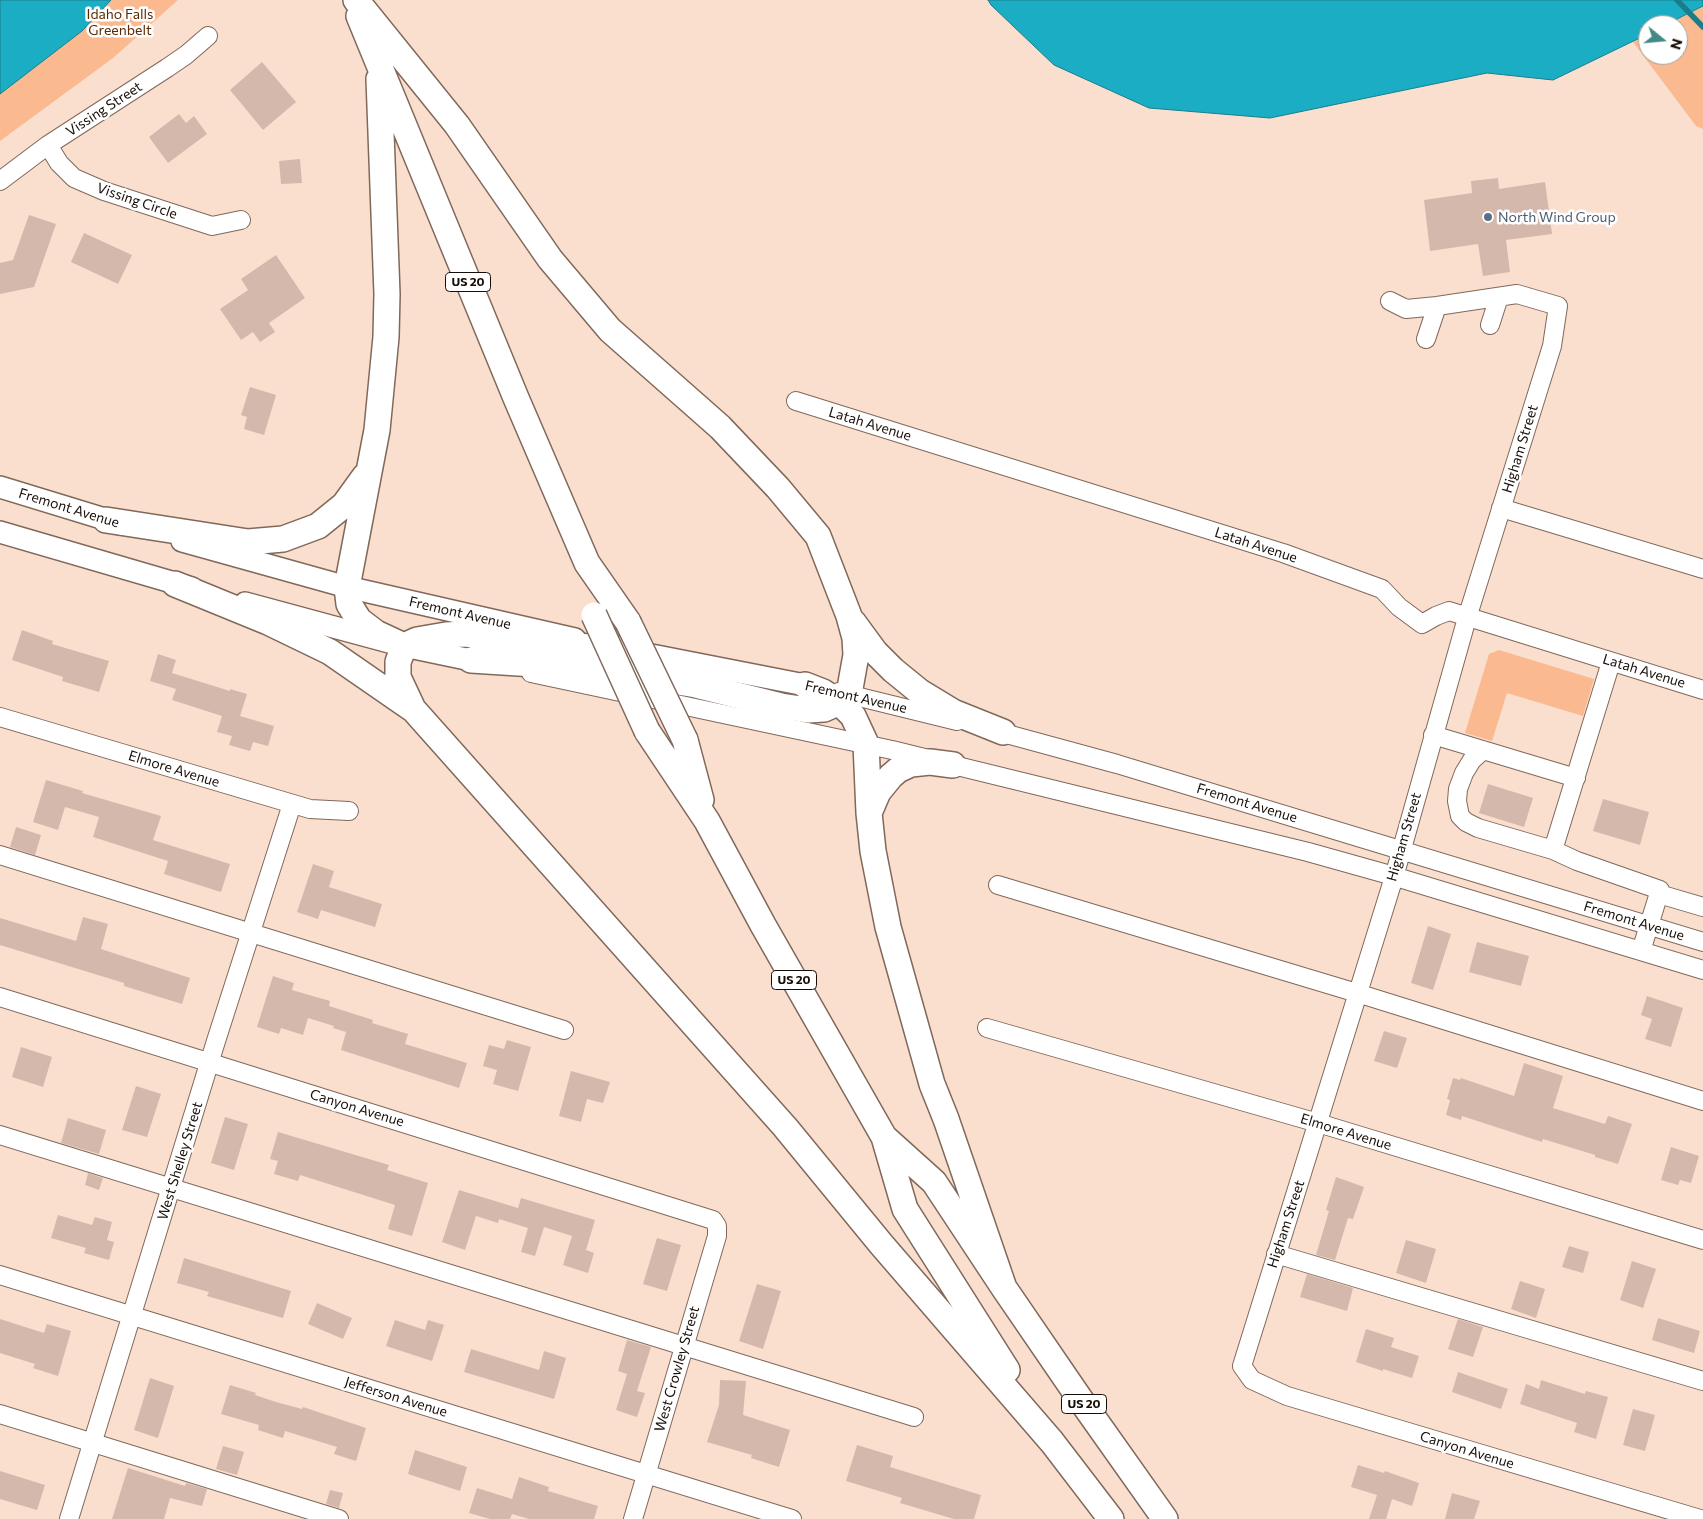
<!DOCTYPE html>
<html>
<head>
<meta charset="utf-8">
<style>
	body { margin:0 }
	#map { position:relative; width:1703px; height:1519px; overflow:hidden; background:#fadfce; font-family:Commissioner,sans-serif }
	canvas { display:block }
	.north { position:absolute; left:1638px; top:15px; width:50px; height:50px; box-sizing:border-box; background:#fff; border:1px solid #a29f9c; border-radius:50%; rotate:107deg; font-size:14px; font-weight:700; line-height:20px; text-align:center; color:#170e08 }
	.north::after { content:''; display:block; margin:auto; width:18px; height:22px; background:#438a85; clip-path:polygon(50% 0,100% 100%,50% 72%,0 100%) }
</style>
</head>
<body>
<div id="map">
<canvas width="1703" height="1519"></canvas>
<div class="north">N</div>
</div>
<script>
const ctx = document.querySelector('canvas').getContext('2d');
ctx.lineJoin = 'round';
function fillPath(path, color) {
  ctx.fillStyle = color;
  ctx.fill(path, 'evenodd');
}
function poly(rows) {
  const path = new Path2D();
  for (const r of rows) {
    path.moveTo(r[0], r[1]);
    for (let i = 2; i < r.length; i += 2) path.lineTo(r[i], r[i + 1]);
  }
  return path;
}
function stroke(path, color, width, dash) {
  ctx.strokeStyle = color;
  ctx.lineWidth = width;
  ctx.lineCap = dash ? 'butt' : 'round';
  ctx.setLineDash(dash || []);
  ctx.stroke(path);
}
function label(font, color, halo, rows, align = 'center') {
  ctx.font = font + ' Commissioner,sans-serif';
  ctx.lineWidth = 5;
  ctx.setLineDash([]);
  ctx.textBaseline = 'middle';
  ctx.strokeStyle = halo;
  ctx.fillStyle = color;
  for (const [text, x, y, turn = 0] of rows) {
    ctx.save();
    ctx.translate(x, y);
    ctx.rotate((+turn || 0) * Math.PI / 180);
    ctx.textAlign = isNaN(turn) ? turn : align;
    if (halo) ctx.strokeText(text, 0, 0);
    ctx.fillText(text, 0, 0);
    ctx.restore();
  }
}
fillPath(poly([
	[111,0,178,0,113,58,0,141,0,94,82,31],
	[1703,6,1703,129,1696,126,1633,42,1648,34,1648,55,1678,55,1678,25,1665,25],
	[1499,650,1594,679,1583,716,1507,693,1492,741,1465,733,1489,654]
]), '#fbb990');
const water = poly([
	[0,0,111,0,82,31,0,94,0,0],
	[988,0,1703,0,1703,6,1665,25,1648,25,1648,34,1553,80,1487,73,1270,118,1149,108,1054,65,991,5,988,0]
]);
fillPath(water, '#1badc4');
stroke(water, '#1a7d8c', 1);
stroke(poly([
	[1677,0,1703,27]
]), '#1a7d8c', 5.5);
fillPath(poly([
	[262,62,296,102,263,130,230,90],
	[179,114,186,123,194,116,207,134,168,163,149,137],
	[300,159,302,183,281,184,279,161],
	[1498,178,1499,189,1545,182,1552,234,1506,240,1510,272,1483,276,1478,244,1430,251,1424,200,1472,193,1471,181],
	[29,215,56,224,34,287,0,294,0,263,13,260],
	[84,233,132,255,118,284,71,262],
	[276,255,305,298,269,323,275,332,260,342,253,332,241,340,220,309,248,290,241,279],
	[250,387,276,395,264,435,244,429,247,417,241,415],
	[22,630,53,641,52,644,109,661,99,692,62,681,63,677,12,660],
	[158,654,176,660,172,673,230,691,230,689,247,694,240,716,274,726,268,746,253,742,250,751,229,745,232,736,217,732,222,716,172,700,176,689,150,681],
	[46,780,83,791,82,793,161,816,153,840,230,864,221,892,164,874,168,861,93,837,99,817,65,807,58,830,33,822],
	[1488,784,1533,798,1524,827,1479,813],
	[1603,799,1649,812,1640,845,1593,831],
	[16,827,41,835,35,855,10,847],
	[313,864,334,871,329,887,382,904,375,927,321,910,318,919,297,912],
	[83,917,108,924,101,949,190,978,182,1004,124,986,124,983,0,945,0,918,76,941],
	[1428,926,1451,934,1433,990,1411,983],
	[1477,942,1529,956,1521,986,1469,972],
	[273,976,294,983,292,990,330,1001,329,1006,373,1020,372,1023,408,1034,405,1044,467,1063,459,1088,341,1050,346,1032,333,1028,334,1026,308,1018,303,1035,281,1028,279,1034,257,1027],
	[1647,996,1683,1008,1671,1047,1645,1039,1652,1019,1641,1015],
	[1384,1031,1407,1038,1397,1068,1374,1061],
	[507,1040,531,1047,518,1091,493,1084,497,1070,483,1066,489,1045,504,1049],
	[21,1047,52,1057,43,1087,12,1077],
	[1524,1063,1563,1076,1553,1108,1605,1124,1608,1116,1632,1124,1618,1164,1595,1157,1595,1155,1543,1139,1542,1142,1462,1116,1461,1120,1446,1115,1450,1100,1447,1099,1453,1078,1460,1080,1461,1078,1514,1096],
	[571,1071,610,1082,603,1103,587,1099,581,1122,559,1116],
	[136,1086,161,1094,147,1137,122,1130],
	[225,1117,248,1124,234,1170,211,1163],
	[68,1118,106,1130,99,1154,61,1143],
	[278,1132,389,1165,387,1170,428,1183,412,1236,388,1229,395,1205,300,1175,298,1181,274,1174,278,1161,270,1159],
	[1671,1147,1699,1156,1691,1183,1680,1180,1678,1185,1661,1180],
	[88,1173,103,1178,99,1190,85,1185],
	[1336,1177,1364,1187,1353,1219,1348,1218,1335,1260,1316,1255,1329,1211,1326,1210],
	[459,1190,518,1208,521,1198,595,1220,586,1250,594,1253,588,1273,563,1265,572,1236,544,1227,535,1256,521,1252,528,1228,499,1219,498,1223,476,1216,465,1250,442,1242],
	[58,1215,92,1225,95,1217,112,1222,107,1240,114,1242,109,1260,84,1253,86,1248,51,1238],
	[657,1238,681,1245,667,1291,643,1284],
	[1406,1240,1436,1249,1426,1283,1396,1273],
	[1569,1246,1589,1252,1583,1273,1562,1267],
	[184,1258,291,1291,283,1318,207,1296,209,1292,177,1283],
	[1632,1261,1656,1269,1643,1308,1620,1300],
	[1307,1274,1353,1288,1347,1311,1300,1297],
	[1520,1281,1545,1289,1536,1318,1511,1309],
	[757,1284,781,1291,763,1349,739,1341],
	[317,1303,352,1318,343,1339,308,1324],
	[1658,1318,1700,1331,1694,1353,1652,1340],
	[0,1319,44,1333,47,1324,71,1331,58,1376,33,1368,35,1364,0,1353],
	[1458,1319,1483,1327,1473,1357,1448,1349],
	[395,1320,425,1330,428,1320,444,1325,432,1361,386,1346],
	[1366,1329,1394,1338,1391,1347,1419,1356,1412,1378,1383,1369,1383,1371,1356,1362],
	[627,1340,651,1347,637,1391,645,1393,637,1417,616,1410,627,1374,618,1371],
	[471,1349,539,1370,544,1351,566,1358,554,1399,464,1372],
	[1458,1372,1508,1389,1501,1409,1452,1392],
	[150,1378,174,1386,158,1438,134,1430],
	[720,1380,746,1381,743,1415,790,1430,779,1467,751,1458,752,1455,707,1442,719,1405],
	[1541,1380,1585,1394,1586,1391,1608,1397,1596,1439,1574,1432,1577,1423,1520,1404,1526,1384,1539,1389],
	[230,1385,256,1393,255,1395,276,1402,302,1409,303,1407,366,1428,356,1461,334,1454,337,1447,285,1431,283,1438,258,1430,259,1425,221,1414],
	[1633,1409,1655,1415,1645,1451,1623,1445],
	[857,1445,893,1456,890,1467,981,1495,974,1519,954,1519,900,1503,902,1498,846,1481],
	[223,1446,244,1452,237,1475,216,1469],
	[415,1450,467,1467,460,1491,408,1474],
	[1358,1465,1384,1473,1385,1471,1419,1483,1412,1506,1392,1499,1386,1519,1369,1519,1377,1495,1351,1487],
	[128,1468,185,1486,186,1483,207,1489,202,1506,170,1498,164,1519,112,1519],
	[0,1471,45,1485,37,1510,0,1499],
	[519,1477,549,1487,548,1491,598,1506,594,1519,529,1519,512,1514,510,1519,490,1519,469,1513,477,1488,512,1499],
	[330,1490,343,1493,339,1508,326,1504],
	[1452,1493,1480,1501,1474,1519,1445,1519]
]), '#d5b8ac');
const minor = poly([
	[48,145,59,163,74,178,104,191,212,226,241,220],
	[0,181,48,145,167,68,186,55,208,36],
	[1390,301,1406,309,1437,306,1517,294,1558,306,1552,346,1467,618,1394,877,1242,1366,1252,1380,1287,1396,1700,1519],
	[1490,325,1499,297],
	[1426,339,1437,306],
	[796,401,1283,553,1382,589,1399,607,1422,624,1436,616,1449,611,1703,690],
	[1501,508,1703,569],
	[1611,662,1553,850,1577,861,1660,890,1641,951],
	[531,673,892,750,1308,852,1383,873,1703,970],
	[839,692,957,721],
	[0,717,310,809,349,811],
	[992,730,1117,764,1703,942],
	[1433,735,1576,778],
	[1483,750,1472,760,1464,773,1458,789,1457,801,1460,816,1466,822,1478,828,1553,850],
	[0,855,564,1030],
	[998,885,1357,993,1703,1101],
	[1659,894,1703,907],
	[0,997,713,1220,717,1226,717,1236,633,1519],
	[987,1028,1318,1123,1703,1240],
	[0,1135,914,1417],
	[1276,1254,1703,1381],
	[0,1275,792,1519],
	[0,1414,339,1519],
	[69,1519,216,1041,292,804]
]);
const major = poly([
	[0,487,121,524],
	[0,532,192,588],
	[182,541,347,587,575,639],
	[245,603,404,646,471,660],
	[631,651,805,685]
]);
const highway = poly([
	[356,0,457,125,550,259,610,330,720,427,778,488,818,536,849,616,855,638,856,655,849,694,844,700,824,709,808,710,781,706,696,685,584,666,550,665,471,660],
	[359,16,516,398,587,563,628,622],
	[379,79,387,294,386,337,377,430,347,587,349,604,359,620,376,633,404,646],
	[106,520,248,542,283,539,318,526,344,505,365,476],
	[175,584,268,622,330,652,411,708],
	[853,622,875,652,893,670,920,692,953,712,1003,732],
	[615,648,528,644,465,634,446,635,417,640,404,646,398,662,398,677,413,709,785,1127,881,1244,1052,1442,1111,1519],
	[805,685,823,692,840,703,853,716,866,744,869,813,873,851,888,927,932,1084,946,1119,1004,1288],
	[647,731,707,821,763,925,884,1137,905,1209,1007,1370],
	[685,740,701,800],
	[869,813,878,792,891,776,898,770,911,764,930,762,953,765],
	[884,1137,934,1182,1004,1288,1080,1399,1165,1519]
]);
stroke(minor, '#80685a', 20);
stroke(major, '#80685a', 24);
stroke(highway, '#80685a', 28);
stroke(minor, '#fff', 18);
stroke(major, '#fff', 21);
stroke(highway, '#fff', 25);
const highwayBridge = poly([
	[594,615,647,731],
	[628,622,685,740]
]);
stroke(highwayBridge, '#80685a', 28, []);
stroke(highwayBridge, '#fff', 25);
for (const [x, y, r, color] of [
	[1488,217,5,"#5c6f8a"]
]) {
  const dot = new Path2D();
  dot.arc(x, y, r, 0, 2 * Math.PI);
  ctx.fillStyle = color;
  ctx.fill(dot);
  stroke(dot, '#fff', 2);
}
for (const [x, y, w] of [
	[468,282,45],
	[794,980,45],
	[1084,1404,45]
]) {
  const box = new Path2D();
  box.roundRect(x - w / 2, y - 9.5, w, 19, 4);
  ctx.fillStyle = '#fff';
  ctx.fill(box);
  stroke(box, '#170e08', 1);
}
label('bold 12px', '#170e08', null, [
	["US 20",468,282],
	["US 20",794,980],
	["US 20",1084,1404]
]);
label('14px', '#5c2b02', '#fff', [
	["Idaho Falls",120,14],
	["Greenbelt",120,30]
]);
label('14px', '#170e08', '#fff', [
	["Vissing Street",104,109,-33],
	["Vissing Circle",137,201,19],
	["Latah Avenue",870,424,17],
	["Higham Street",1520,449,-73],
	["Fremont Avenue",69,508,17],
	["Latah Avenue",1256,545,18],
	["Fremont Avenue",460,613,13],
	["Latah Avenue",1644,671,17],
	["Fremont Avenue",856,697,13],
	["Elmore Avenue",174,769,17],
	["Fremont Avenue",1247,803,17],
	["Higham Street",1404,837,-74],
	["Fremont Avenue",1634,921,17],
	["Canyon Avenue",357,1108,17],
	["Elmore Avenue",1346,1132,17],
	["West Shelley Street",180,1161,-73],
	["Higham Street",1286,1224,-72],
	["West Crowley Street",677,1369,-74],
	["Jefferson Avenue",396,1397,17],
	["Canyon Avenue",1467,1450,17]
]);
label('14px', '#4e5e75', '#fff', [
	["North Wind Group",1498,217]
], 'left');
</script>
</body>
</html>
